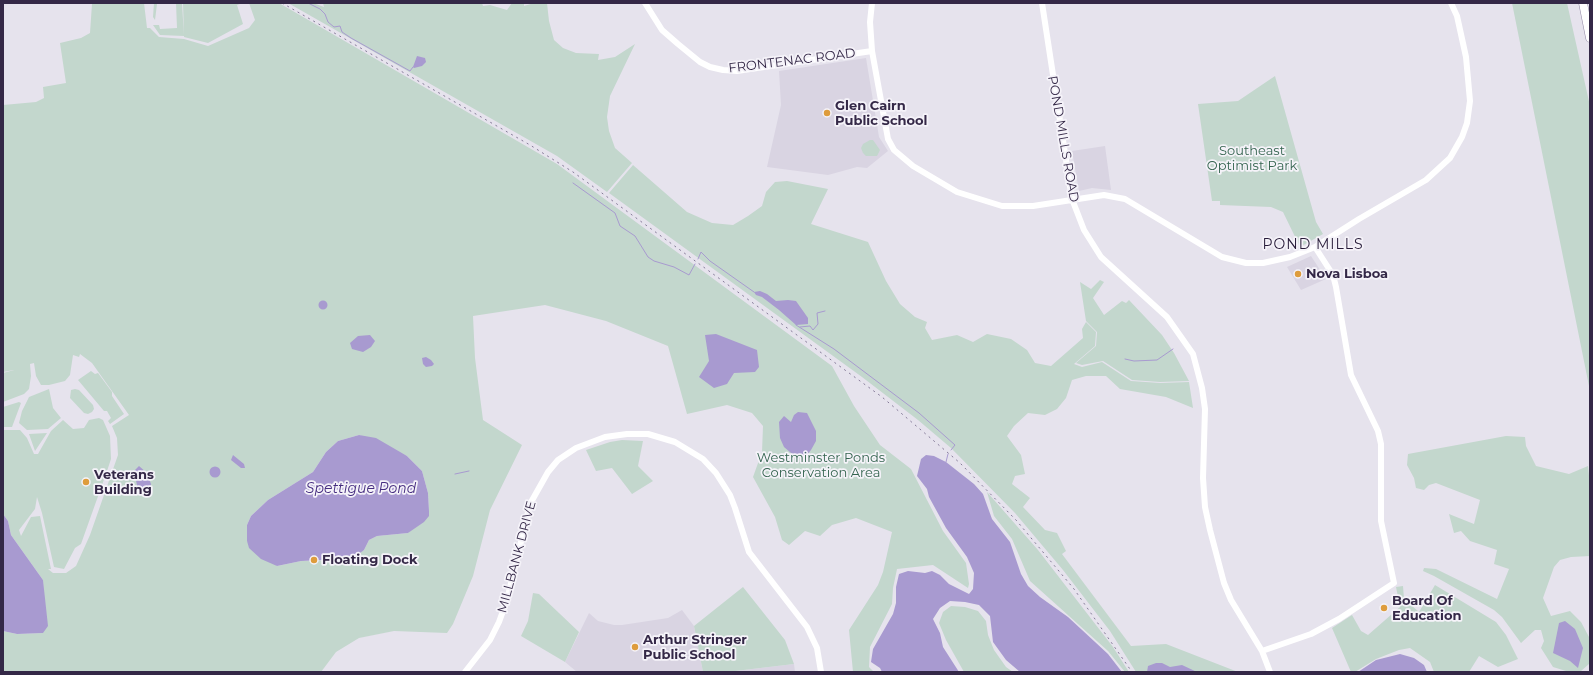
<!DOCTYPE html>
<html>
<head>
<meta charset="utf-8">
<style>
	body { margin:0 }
	#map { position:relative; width:1593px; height:675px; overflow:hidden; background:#e6e3ed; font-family:Montserrat,sans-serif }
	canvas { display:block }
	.frame { position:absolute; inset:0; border:4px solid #342847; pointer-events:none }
</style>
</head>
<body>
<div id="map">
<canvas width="1593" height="675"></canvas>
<div class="frame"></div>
</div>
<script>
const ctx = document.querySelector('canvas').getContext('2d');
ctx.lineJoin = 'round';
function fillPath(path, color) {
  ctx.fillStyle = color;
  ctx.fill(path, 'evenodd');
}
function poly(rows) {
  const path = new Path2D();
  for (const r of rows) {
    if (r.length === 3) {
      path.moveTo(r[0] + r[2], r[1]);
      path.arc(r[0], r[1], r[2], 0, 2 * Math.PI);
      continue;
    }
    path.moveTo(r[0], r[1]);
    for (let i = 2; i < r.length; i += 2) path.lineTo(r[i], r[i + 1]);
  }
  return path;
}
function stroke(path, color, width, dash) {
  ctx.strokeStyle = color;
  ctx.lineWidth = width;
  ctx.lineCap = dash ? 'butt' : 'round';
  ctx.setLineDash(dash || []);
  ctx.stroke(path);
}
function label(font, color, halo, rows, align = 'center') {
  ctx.font = font + ' Montserrat,sans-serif';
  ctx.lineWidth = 3.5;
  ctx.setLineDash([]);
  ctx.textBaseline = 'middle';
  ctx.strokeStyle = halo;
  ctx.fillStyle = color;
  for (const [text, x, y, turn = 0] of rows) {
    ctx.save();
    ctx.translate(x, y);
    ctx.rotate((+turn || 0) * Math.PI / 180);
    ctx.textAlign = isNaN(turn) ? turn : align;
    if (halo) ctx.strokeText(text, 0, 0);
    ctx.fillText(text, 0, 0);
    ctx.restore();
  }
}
fillPath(poly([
	[866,58,879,137,888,151,867,168,857,167,828,175,767,167,781,105,779,71],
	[1105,146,1111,190,1092,188,1079,191,1072,151],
	[1311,256,1326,279,1301,290,1287,267],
	[682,610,694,626,703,672,577,672,565,662,589,613,598,621,614,625,622,625,668,618],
	[794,664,795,672,727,672]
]), '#d9d4e2');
fillPath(poly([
	[144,3,147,28,150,28,159,37,184,39,208,46,249,28,255,20,249,3,279,3,557,164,832,366,854,406,880,445,911,469,943,531,966,563,969,584,968,588,933,565,897,569,893,588,892,604,870,647,869,667,874,672,853,672,849,630,878,585,883,572,892,532,856,518,832,525,820,536,805,531,789,545,782,540,775,517,753,477,762,452,763,426,752,413,727,405,687,414,668,346,606,321,545,305,473,316,475,358,483,420,522,445,490,510,473,576,453,624,447,633,394,631,359,638,336,652,321,672,3,672,3,631,17,634,43,633,44,603,43,580,11,535,8,521,3,514,3,430,20,430,27,438,34,454,38,454,51,431,63,420,73,429,84,428,89,420,99,418,103,420,110,436,111,459,107,471,81,544,75,548,64,569,54,567,42,513,37,497,35,509,19,530,21,536,31,517,40,516,51,569,48,569,53,573,66,573,76,566,90,535,118,455,117,438,112,426,129,415,92,363,80,354,79,357,73,355,70,375,65,381,49,385,41,385,36,376,34,363,30,364,31,376,29,389,24,394,3,402,3,373,14,370,3,372,3,105,36,102,44,98,43,87,66,83,60,43,81,38,90,33,92,4],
	[359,435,407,456,422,471,428,493,429,511,408,533,377,536,369,540,364,550,353,556,334,560,301,561,277,566,247,541,247,525,251,516,268,500,313,472,326,452,338,441],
	[154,3,182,3,184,36,160,35,153,25,159,25,160,29,177,28,176,3,157,4,155,20,153,17],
	[183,3,243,3,237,5,243,24,208,43,184,37],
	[288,3,313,3,324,7,323,3,482,3,483,6,490,5,507,10,512,3,524,3,524,6,534,3,547,3,549,21,554,40,563,48,576,53,599,54,598,60,615,57,635,44,610,96,607,117,609,131,615,148,632,163,607,192,557,156],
	[1512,3,1567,3,1590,106,1590,391],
	[1275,76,1316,222,1323,234,1300,247,1283,212,1271,207,1220,205,1220,201,1212,201,1198,104,1238,101],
	[870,140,873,140,880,150,877,156,866,156,863,153,861,148,863,144],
	[633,165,687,212,712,223,733,225,748,216,762,206,766,192,775,182,787,181,828,189,811,224,868,242,886,281,900,304,915,317,927,322,925,328,932,340,957,335,973,342,987,334,1011,339,1027,350,1035,363,1051,366,1083,338,1082,329,1086,322,1096,332,1095,346,1074,364,1082,367,1102,362,1131,381,1160,383,1189,382,1193,408,1166,397,1120,389,1106,376,1086,376,1072,380,1066,398,1057,409,1045,415,1028,413,1014,426,1007,436,1021,455,1025,474,1015,476,1012,484,1030,498,1023,507,1045,530,1057,533,1066,551,1062,554,1131,646,1166,644,1238,672,1136,672,1110,631,1063,570,1015,513,951,448,918,420,862,377,609,193],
	[1100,280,1104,282,1093,298,1104,315,1122,301,1126,303,1129,300,1162,335,1174,353,1189,381,1160,382,1132,380,1103,361,1082,365,1076,363,1096,346,1097,332,1086,321,1080,282,1091,289],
	[91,371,95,374,98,373,112,392,112,396,124,414,110,424,108,421,111,418,107,411,104,411,78,380],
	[49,389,53,408,61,418,48,429,27,430,19,423,22,411,29,397],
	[75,389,79,390,93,405,94,409,92,412,88,414,84,413,70,398,71,390],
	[19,402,21,403,12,427,3,427,3,407],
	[47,433,35,451,29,434],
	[1506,436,1525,437,1526,446,1536,466,1569,474,1588,466,1590,485,1590,556,1571,557,1560,560,1554,567,1543,598,1551,616,1570,611,1581,622,1589,637,1589,664,1581,671,1566,671,1553,667,1541,648,1544,641,1541,630,1535,630,1521,643,1502,617,1494,610,1434,576,1423,571,1424,568,1436,569,1497,599,1509,569,1494,564,1497,550,1470,541,1461,531,1454,533,1449,514,1474,524,1480,500,1436,483,1429,485,1424,490,1416,488,1414,478,1407,465,1408,454],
	[622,440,643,441,638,466,653,481,632,494,612,468,596,471,586,450,610,442],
	[987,492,1038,550,1113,647,1129,672,1125,672,1108,651,1030,581,1012,539,994,516],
	[1435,585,1496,622,1506,635,1518,659,1498,667,1479,656,1469,672,1434,672,1430,662,1410,648,1399,650,1376,659,1355,672,1351,672,1332,628,1352,615,1361,631,1368,635,1400,607,1396,587,1403,586,1404,599,1419,612],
	[743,587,785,640,794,664,727,672,703,672,694,626],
	[533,593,539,594,579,632,565,662,521,636,528,621],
	[951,606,965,607,978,611,986,621,988,635,994,650,1006,667,1013,672,964,672,946,640,939,623,943,612]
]), '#c3d7cd');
fillPath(poly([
	[417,56,425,58,426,62,422,66,414,68,413,67],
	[760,291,767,294,776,301,788,300,796,301,808,318,808,324,796,325,779,310,762,297,756,295,754,292],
	[323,305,4.5],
	[716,334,757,350,759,367,755,372,734,373,727,384,714,388,699,377,709,361,705,335],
	[370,335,375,341,371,347,363,352,352,349,350,343,358,336],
	[426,357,431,360,434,364,432,366,426,367,423,364,422,358],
	[798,412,807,413,816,431,816,441,811,450,806,456,797,458,784,447,780,438,779,422,784,416,791,422,794,415],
	[359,435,376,438,407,456,422,471,428,493,429,511,429,516,424,522,408,533,377,536,369,540,364,550,360,553,344,559,301,561,277,566,261,559,249,548,247,541,247,525,251,516,268,500,313,472,326,452,338,441],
	[233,455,244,464,245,468,241,468,231,460],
	[926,455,934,456,946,462,974,484,983,494,992,519,1010,542,1021,574,1028,586,1040,597,1068,617,1108,654,1122,672,1020,672,1006,660,993,642,990,616,979,605,965,602,950,601,940,608,933,619,940,633,943,647,959,672,882,672,880,668,871,662,873,649,893,614,896,603,896,587,899,574,908,571,925,573,932,571,940,575,949,584,969,594,973,589,974,573,967,557,946,528,929,497,927,489,917,476,921,459],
	[139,466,147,473,151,484,151,495,148,496,142,494,138,490,134,471],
	[215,472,5.5],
	[3,514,8,521,11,535,43,580,48,626,43,633,17,634,3,631],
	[1565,621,1575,629,1583,648,1578,668,1570,661,1553,653,1559,623],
	[1400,654,1414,658,1424,665,1427,672,1358,672,1376,660],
	[1156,663,1162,663,1170,667,1182,665,1197,672,1147,672,1148,666]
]), '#a89ad0');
stroke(poly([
	[308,3,320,9,325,14,328,22,334,27,340,26,342,32,351,38,410,71,413,67],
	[573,183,615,213,620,226,635,236,648,257,654,261,674,267,689,275,695,264],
	[698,259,701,252,710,261,754,292],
	[796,325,834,349,919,413,955,445,951,450],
	[800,327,810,326,813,330,818,324,817,313,825,311],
	[1125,359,1134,361,1157,360,1173,349],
	[946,462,948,454],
	[455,474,469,471]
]), '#a89ad0', 1);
const highway = poly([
	[1583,3,1590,38]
]);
stroke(highway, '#9288a5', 9);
stroke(poly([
	[645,3,662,30,678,44,700,62,710,67,723,70,737,71,872,51],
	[872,3,870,22,872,51,888,139,894,150,913,166,957,192,1002,206,1033,206,1104,195,1125,199,1222,257,1246,263,1263,263,1290,257,1315,247,1359,219,1426,180,1450,158,1462,137,1467,123,1470,101,1466,57,1457,16,1451,3],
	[1042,3,1072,199,1084,230,1101,257,1167,317,1193,354,1202,388,1205,409,1203,478,1205,507,1210,530,1224,583,1231,600,1262,651,1270,672],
	[1262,651,1311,634,1339,619,1394,583,1381,521,1381,444,1378,431,1351,375,1336,287,1333,275,1315,247],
	[465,672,490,640,499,622,507,600,530,504,548,472,558,460,576,448,605,437,627,434,648,434,675,442,703,459,716,473,730,495,735,508,749,552,807,627,817,648,821,672]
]), '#fff', 6);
stroke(highway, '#fff', 8);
stroke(poly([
	[282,3,530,145,573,172,882,397,960,463,1016,520,1074,589,1132,672]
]), '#857a98', 1, [2, 4]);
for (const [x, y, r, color] of [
	[827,113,4,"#de9c3c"],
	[1298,274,4,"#de9c3c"],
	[86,482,4,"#de9c3c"],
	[314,560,4,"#de9c3c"],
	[1384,608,4,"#de9c3c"],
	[635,647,4,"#de9c3c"]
]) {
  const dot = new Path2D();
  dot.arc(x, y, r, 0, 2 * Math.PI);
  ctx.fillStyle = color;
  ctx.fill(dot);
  stroke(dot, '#f5f3f9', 1.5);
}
label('13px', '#342847', '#f5f3f9', [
	["FRONTENAC ROAD",792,61,-7],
	["POND MILLS ROAD",1063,139,80],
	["MILLBANK DRIVE",517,557,-75]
]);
label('bold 13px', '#342847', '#f5f3f9', [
	["Glen Cairn",835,106],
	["Public School",835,121],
	["Nova Lisboa",1306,274],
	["Veterans",94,475],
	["Building",94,490],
	["Floating Dock",322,560],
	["Board Of",1392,601],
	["Education",1392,616],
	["Arthur Stringer",643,640],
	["Public School",643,655]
], 'left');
label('13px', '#34644f', '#f5f3f9', [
	["Southeast",1252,151],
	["Optimist Park",1252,166],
	["Westminster Ponds",821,458],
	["Conservation Area",821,473]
]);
ctx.letterSpacing = '1px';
label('14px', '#261a38', '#f5f3f9', [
	["POND MILLS",1313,245]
]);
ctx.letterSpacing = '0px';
label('italic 14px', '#462d80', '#f5f3f9', [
	["Spettigue Pond",361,489]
]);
</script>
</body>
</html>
